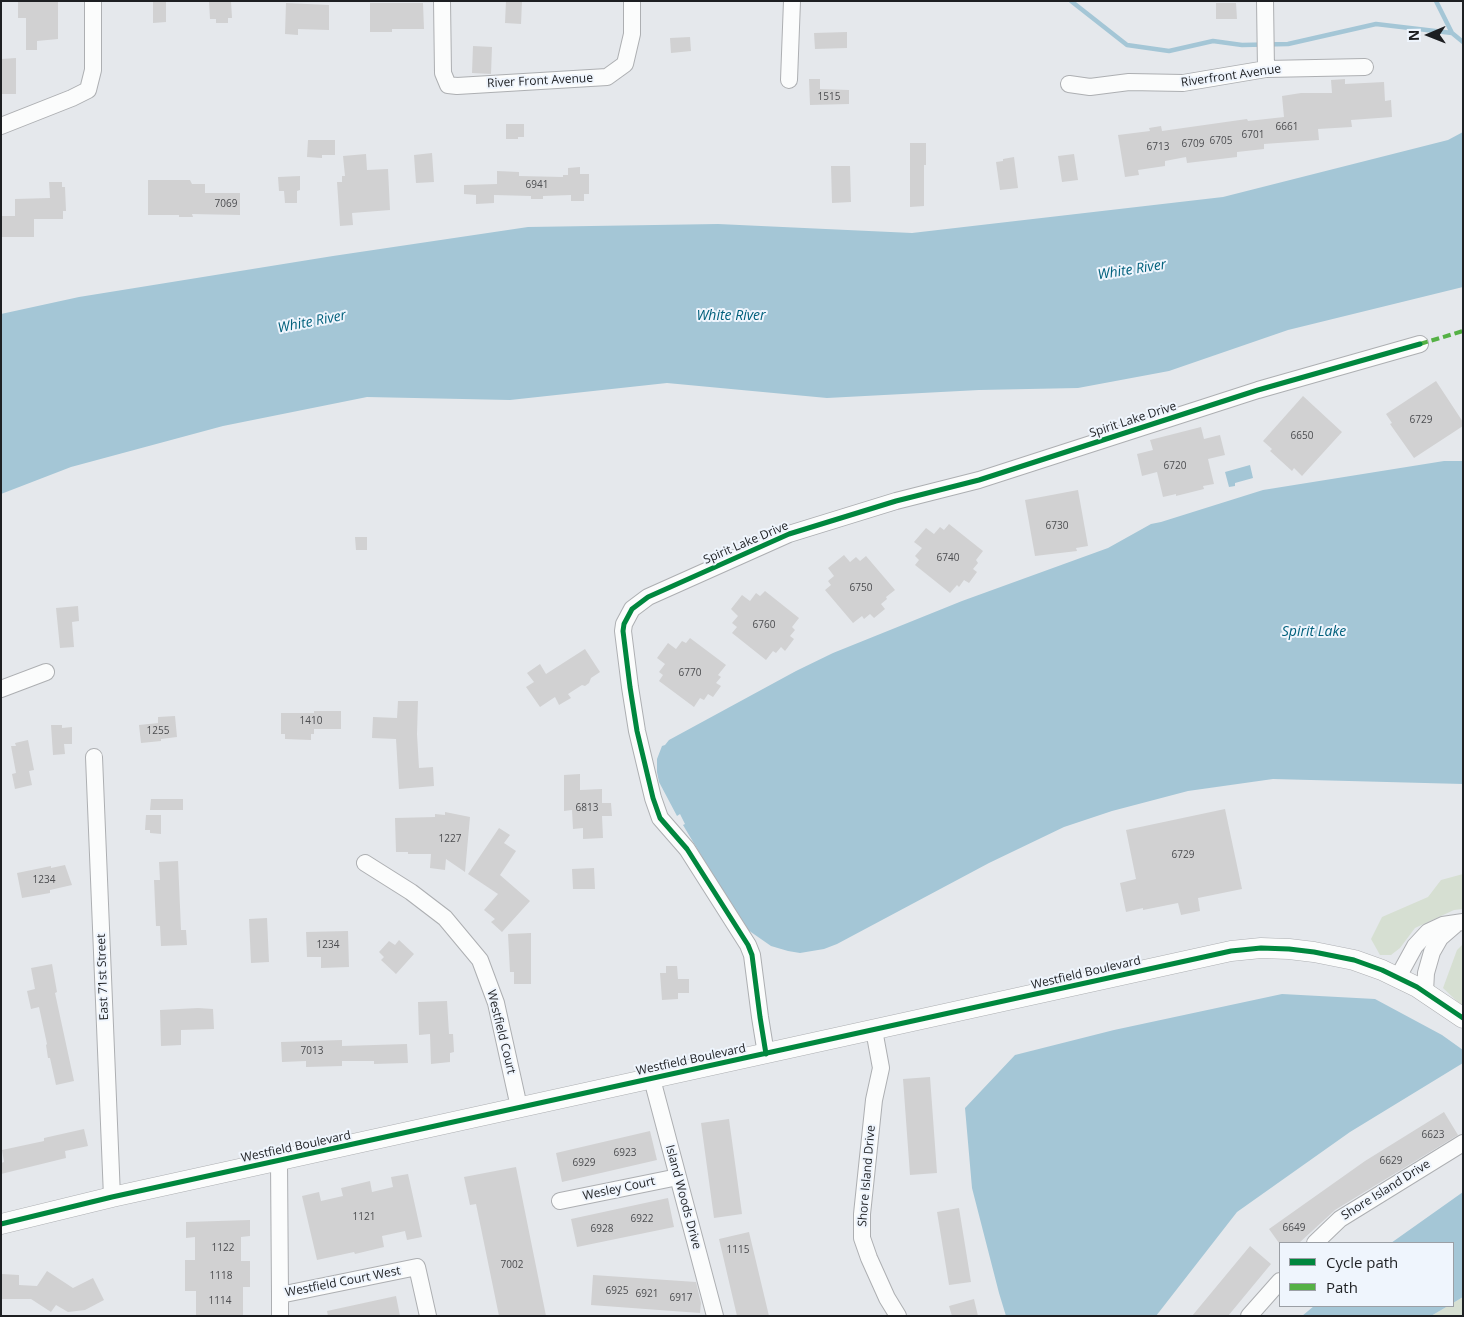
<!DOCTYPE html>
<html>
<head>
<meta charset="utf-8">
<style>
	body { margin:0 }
	#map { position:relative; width:1464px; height:1317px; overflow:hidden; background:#e5e8ec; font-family:"Open Sans",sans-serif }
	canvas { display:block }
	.frame { position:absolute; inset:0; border:2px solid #1d1f22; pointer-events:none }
	.legend { position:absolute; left:1279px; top:1242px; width:175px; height:65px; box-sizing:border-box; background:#eff5fd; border:1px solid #9b9fa5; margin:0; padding:6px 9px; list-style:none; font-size:15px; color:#1d1f22 }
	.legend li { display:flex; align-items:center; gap:10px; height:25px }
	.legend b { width:25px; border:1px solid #9b9fa5 }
	.north { position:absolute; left:1404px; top:10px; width:50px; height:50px; -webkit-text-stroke:4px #eff5fd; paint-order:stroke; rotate:269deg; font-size:14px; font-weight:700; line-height:20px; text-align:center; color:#1d1f22 }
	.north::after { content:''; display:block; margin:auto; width:18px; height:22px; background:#1d1f22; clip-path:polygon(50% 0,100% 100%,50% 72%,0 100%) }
</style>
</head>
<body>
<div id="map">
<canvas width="1464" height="1317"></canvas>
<div class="frame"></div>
<ul class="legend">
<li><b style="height:6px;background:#00873e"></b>Cycle path</li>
<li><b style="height:6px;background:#55b145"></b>Path</li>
</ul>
<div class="north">N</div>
</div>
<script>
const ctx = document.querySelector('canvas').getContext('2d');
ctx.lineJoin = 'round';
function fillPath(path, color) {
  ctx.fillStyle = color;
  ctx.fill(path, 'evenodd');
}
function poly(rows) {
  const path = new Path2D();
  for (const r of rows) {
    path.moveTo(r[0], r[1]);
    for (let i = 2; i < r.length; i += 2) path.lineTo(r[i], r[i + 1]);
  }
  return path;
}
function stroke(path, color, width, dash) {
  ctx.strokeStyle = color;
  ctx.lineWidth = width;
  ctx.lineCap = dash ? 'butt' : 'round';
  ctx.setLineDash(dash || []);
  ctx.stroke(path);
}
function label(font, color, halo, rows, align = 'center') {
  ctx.font = font + ' "Open Sans",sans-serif';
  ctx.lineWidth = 4;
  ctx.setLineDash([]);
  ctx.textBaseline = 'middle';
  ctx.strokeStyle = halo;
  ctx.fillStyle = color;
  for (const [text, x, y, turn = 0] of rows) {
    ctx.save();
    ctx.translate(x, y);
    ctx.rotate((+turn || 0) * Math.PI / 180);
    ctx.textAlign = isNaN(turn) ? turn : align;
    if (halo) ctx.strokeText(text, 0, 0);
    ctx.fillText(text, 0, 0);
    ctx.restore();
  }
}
fillPath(poly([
	[1463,874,1463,909,1454,910,1415,928,1400,948,1391,955,1380,955,1371,939,1382,917,1428,897,1441,880],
	[1463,944,1463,1007,1443,988,1457,950],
	[1463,1297,1463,1316,1431,1316,1448,1306,1453,1306,1453,1303]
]), '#d6dfd2');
fillPath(poly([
	[1463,132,1463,287,1288,330,1169,371,1078,388,979,390,827,398,667,383,510,400,367,397,223,426,71,467,1,494,1,314,79,297,333,256,528,227,718,224,912,233,1223,197,1448,140],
	[1444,461,1463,461,1463,784,1273,779,1188,791,1112,811,1064,827,989,863,837,944,824,949,800,953,788,951,771,946,748,930,705,862,683,825,685,824,680,814,677,816,659,782,657,772,657,759,662,746,665,745,669,740,796,671,833,653,962,601,1108,548,1151,524,1161,522,1263,490],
	[1250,465,1253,478,1235,483,1235,486,1229,487,1225,472],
	[1282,994,1375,999,1442,1035,1463,1050,1463,1063,1350,1132,1237,1212,1156,1316,1006,1316,999,1293,972,1188,965,1108,1015,1055,1114,1030],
	[1463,1192,1463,1297,1453,1303,1453,1243,1391,1243],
	[1314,1306,1448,1306,1431,1316,1302,1316]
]), '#a4c6d6');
stroke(poly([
	[1071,1,1127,45,1169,51,1213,41,1242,45,1288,44,1376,24,1452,33],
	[1436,1,1452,33,1463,42]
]), '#a4c6d6', 4.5);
fillPath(poly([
	[30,1,58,1,58,39,37,41,37,50,26,50,26,18,18,18,18,2],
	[153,1,166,1,166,22,153,23],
	[209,1,231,1,232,18,228,18,228,23,216,23,216,19,210,19],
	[506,1,522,1,521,24,505,23],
	[286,3,329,5,329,30,298,29,298,35,285,34],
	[370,3,423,3,424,29,392,29,392,32,370,32],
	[1216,3,1236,3,1237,19,1216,19],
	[847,32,847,48,815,49,814,33],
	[690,37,691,51,671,53,670,38],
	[473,46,492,47,491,74,472,73],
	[16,58,16,94,2,94,1,59],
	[809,79,820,79,820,89,849,90,849,104,810,105],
	[1345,79,1345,84,1384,82,1385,101,1391,100,1392,117,1351,120,1352,127,1318,129,1319,140,1264,144,1264,149,1237,152,1237,157,1187,163,1186,157,1165,161,1165,166,1138,170,1139,175,1125,177,1118,135,1150,131,1149,128,1161,126,1162,131,1247,119,1248,121,1284,117,1282,96,1301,93,1332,93,1331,80],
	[506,124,524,124,524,137,518,137,518,139,506,139],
	[308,140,335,140,335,155,322,155,322,158,307,157],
	[910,143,926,143,926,165,924,165,924,206,910,207],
	[432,153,434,182,416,183,414,155],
	[366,154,367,170,388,169,390,210,352,213,353,225,340,226,337,182,342,182,342,176,345,176,343,156],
	[1074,154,1078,180,1062,182,1058,156],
	[1014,157,1018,188,1000,190,996,162,1003,161,1003,159],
	[831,166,850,166,851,202,832,203],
	[580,167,580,174,589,174,589,194,584,194,584,201,571,201,571,195,543,196,543,199,531,199,531,196,494,195,494,203,476,204,476,195,464,194,464,185,497,184,497,171,519,172,519,176,563,177,563,175,568,175,568,168],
	[300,176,300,190,297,191,297,203,285,203,284,191,279,191,278,177],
	[148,180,190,180,192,184,205,184,205,193,240,193,240,215,192,214,193,217,179,217,179,215,148,215],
	[49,182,62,182,62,187,65,187,66,211,63,211,63,219,34,219,34,237,1,237,1,216,15,216,15,199,50,198],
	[1436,381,1463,422,1463,426,1414,458,1390,424,1392,423,1386,414],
	[1303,396,1342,432,1302,476,1294,468,1292,471,1270,451,1272,449,1263,441],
	[1201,427,1204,439,1220,435,1225,455,1208,459,1214,484,1203,486,1204,489,1176,496,1176,494,1163,497,1157,472,1142,476,1137,454,1153,450,1150,440],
	[1078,490,1088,546,1076,548,1077,551,1035,556,1025,500],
	[949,524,983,551,976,560,978,563,973,569,977,572,969,583,964,580,959,587,957,585,950,593,915,565,919,560,915,556,922,548,914,542,926,528,934,534,940,527,944,530],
	[355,537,367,537,367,550,356,550],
	[844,555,850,562,856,557,860,561,866,556,895,590,886,597,887,599,881,604,885,609,874,618,870,614,864,619,862,616,853,623,825,590,831,585,828,581,834,576,828,568],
	[765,591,799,618,792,627,795,630,790,636,794,639,785,651,781,647,776,653,773,651,766,660,732,633,737,627,732,623,738,616,731,609,742,595,750,601,756,593,760,596],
	[78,606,79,621,72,622,74,647,60,648,56,608],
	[690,638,726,665,718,675,721,677,716,683,721,686,713,697,708,694,704,700,700,698,694,707,659,681,663,675,659,672,665,664,657,658,668,643,676,649,682,641,686,643],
	[585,649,600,672,591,678,589,683,585,686,582,685,568,694,571,698,559,705,555,697,540,707,526,687,534,682,527,673,540,664,546,674],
	[398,701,418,701,417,734,419,768,433,767,434,786,399,789,396,739,372,738,373,717,397,718],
	[314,711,341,711,341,729,314,729,314,734,311,734,311,740,285,739,285,734,281,734,281,713,314,713],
	[175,716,177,737,161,739,161,741,141,743,139,725,158,723,158,717],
	[51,725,62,725,62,728,72,727,72,744,64,744,65,754,53,755],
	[28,740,34,770,29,771,32,785,15,789,12,774,16,773,11,746,16,746,15,743],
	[580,774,580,790,602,789,602,803,611,803,612,816,602,816,603,838,583,839,583,828,573,829,572,810,564,811,564,775],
	[151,799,183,799,183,810,150,810],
	[1225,809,1242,889,1198,898,1200,911,1181,915,1178,903,1143,910,1143,908,1126,912,1120,883,1136,879,1126,830],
	[445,812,470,817,465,872,446,859,445,870,430,868,431,854,408,854,408,852,396,852,395,818,435,817,435,814,445,815],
	[146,815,161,815,161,834,150,833,150,830,145,830],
	[499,828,510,835,504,843,516,851,500,875,530,901,502,932,491,922,495,919,484,910,498,894,468,874],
	[178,861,181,930,186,930,187,945,161,946,160,926,156,926,154,880,160,880,159,862],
	[65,865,72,885,50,890,50,893,22,898,17,873,51,866,51,868],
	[594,868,595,889,573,889,572,869],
	[267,918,269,962,251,963,249,919],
	[348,931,349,967,321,968,321,957,307,957,306,932],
	[531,933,531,984,514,984,514,972,510,972,508,934],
	[399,940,414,954,396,974,381,960,384,957,379,952,389,941,395,945],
	[52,964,57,992,55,993,74,1081,56,1085,50,1058,48,1058,46,1045,47,1044,39,1007,31,1009,27,991,35,989,31,968],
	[666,966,677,966,678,979,689,979,689,993,678,993,678,999,662,1000,660,973,666,973],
	[447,1001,449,1034,453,1034,454,1052,450,1053,450,1062,431,1064,430,1034,419,1035,418,1002],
	[198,1008,213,1009,214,1029,181,1030,181,1045,161,1046,160,1010],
	[342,1040,342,1046,407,1044,408,1063,374,1064,374,1061,342,1061,342,1066,306,1067,306,1061,282,1062,281,1042],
	[930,1077,937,1173,910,1175,903,1079],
	[1444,1112,1458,1135,1335,1210,1299,1243,1279,1243,1269,1229,1365,1161],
	[729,1119,742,1214,714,1218,701,1123],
	[84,1129,88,1146,65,1151,66,1158,1,1174,1,1163,4,1162,2,1150,44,1141,44,1138],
	[650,1131,657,1160,562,1182,556,1153],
	[516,1167,546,1316,499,1316,476,1204,470,1205,464,1177],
	[408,1174,422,1237,407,1240,405,1231,382,1236,384,1247,355,1254,354,1252,317,1260,302,1196,319,1192,321,1201,343,1196,341,1188,370,1181,372,1192,393,1187,391,1177],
	[668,1198,674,1227,577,1247,571,1219],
	[959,1208,971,1282,949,1285,937,1212],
	[250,1220,250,1236,241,1237,241,1261,250,1261,250,1287,243,1287,243,1316,196,1316,196,1291,185,1291,185,1260,195,1260,195,1237,186,1238,186,1222],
	[749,1232,769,1316,737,1316,719,1239],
	[1250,1246,1271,1264,1228,1316,1192,1316],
	[47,1271,73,1288,93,1278,104,1300,85,1310,68,1312,56,1305,51,1312,31,1299,1,1299,2,1274,19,1275,19,1285,37,1286],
	[593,1275,696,1282,701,1303,700,1313,591,1305],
	[396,1296,400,1316,328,1316,327,1311],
	[974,1299,978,1316,952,1316,949,1306]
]), '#d1d1d2');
const minor = poly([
	[442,1,443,73,448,85,457,86,607,77,625,64,632,34,632,1],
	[1265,1,1266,69],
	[789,80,792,1],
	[1069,84,1090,87,1129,82,1183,83,1266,69,1365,67],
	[1,126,72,98,88,90,93,70,93,1],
	[1,689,46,672],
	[94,757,112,1197],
	[365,863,411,892,445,918,480,960,496,1003,519,1107],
	[1398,977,1415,946,1428,932,1443,925,1463,922],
	[1425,991,1426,973,1432,952,1440,938,1455,925],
	[874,1030,881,1068,874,1100,862,1214,862,1238,869,1258,887,1298,898,1316],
	[766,1054,760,1017,752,955,748,945,687,849,660,818,653,798,637,731,630,687,623,631,624,624,632,609,648,597,789,534,896,501,979,480,1258,390,1420,344],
	[652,1079,715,1316],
	[279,1161,280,1295],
	[560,1201,678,1177],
	[1315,1243,1340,1219,1463,1143],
	[280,1316,280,1295,417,1267,428,1316],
	[1249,1316,1280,1281]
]);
const tertiary = poly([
	[1,1224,112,1197,1231,951,1261,948,1289,949,1314,952,1354,960,1382,970,1417,987,1463,1018]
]);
stroke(minor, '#adafb2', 18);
stroke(tertiary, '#adafb2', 21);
stroke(minor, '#fbfcfc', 16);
stroke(tertiary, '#fbfcfc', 20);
stroke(poly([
	[1420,344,1463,331]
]), '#55b145', 4, [8, 4]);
stroke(poly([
	[766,1054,760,1017,752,955,748,945,687,849,660,818,653,798,637,731,630,687,623,631,624,624,632,609,648,597,789,534,896,501,979,480,1258,390,1420,344],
	[1,1224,112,1197,1231,951,1261,948,1289,949,1314,952,1354,960,1382,970,1417,987,1463,1018]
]), '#00873e', 5);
label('10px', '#4c4d50', null, [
	["1515",829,97],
	["6661",1287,127],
	["6701",1253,135],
	["6705",1221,141],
	["6709",1193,144],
	["6713",1158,147],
	["6941",537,185],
	["7069",226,204],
	["6729",1421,420],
	["6650",1302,436],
	["6720",1175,466],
	["6730",1057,526],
	["6740",948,558],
	["6750",861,588],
	["6760",764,625],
	["6770",690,673],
	["1410",311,721],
	["1255",158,731],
	["6813",587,808],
	["1227",450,839],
	["6729",1183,855],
	["1234",44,880],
	["1234",328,945],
	["7013",312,1051],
	["6623",1433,1135],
	["6923",625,1153],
	["6629",1391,1161],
	["6929",584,1163],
	["1121",364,1217],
	["6922",642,1219],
	["6649",1294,1228],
	["6928",602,1229],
	["1122",223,1248],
	["1115",738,1250],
	["7002",512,1265],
	["1118",221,1276],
	["6925",617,1291],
	["6921",647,1294],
	["6917",681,1298],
	["1114",220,1301]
]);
label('12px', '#1d1f22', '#eff5fd', [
	["Riverfront Avenue",1231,76,-8],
	["River Front Avenue",540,81,-3],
	["Spirit Lake Drive",1133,420,-18],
	["Spirit Lake Drive",746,543,-23],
	["Westfield Boulevard",1086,973,-13],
	["East 71st Street",103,977,-92],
	["Westfield Court",501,1032,76],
	["Westfield Boulevard",691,1060,-12],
	["Westfield Boulevard",296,1147,-12],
	["Shore Island Drive",867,1176,-85],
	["Wesley Court",619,1189,-12],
	["Shore Island Drive",1386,1190,-32],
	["Island Woods Drive",683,1197,75],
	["Westfield Court West",343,1282,-11]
]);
label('italic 14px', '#00607c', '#eff5fd', [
	["White River",1132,270,-9],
	["White River",731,316],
	["White River",312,322,-11],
	["Spirit Lake",1314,632]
]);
</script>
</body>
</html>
